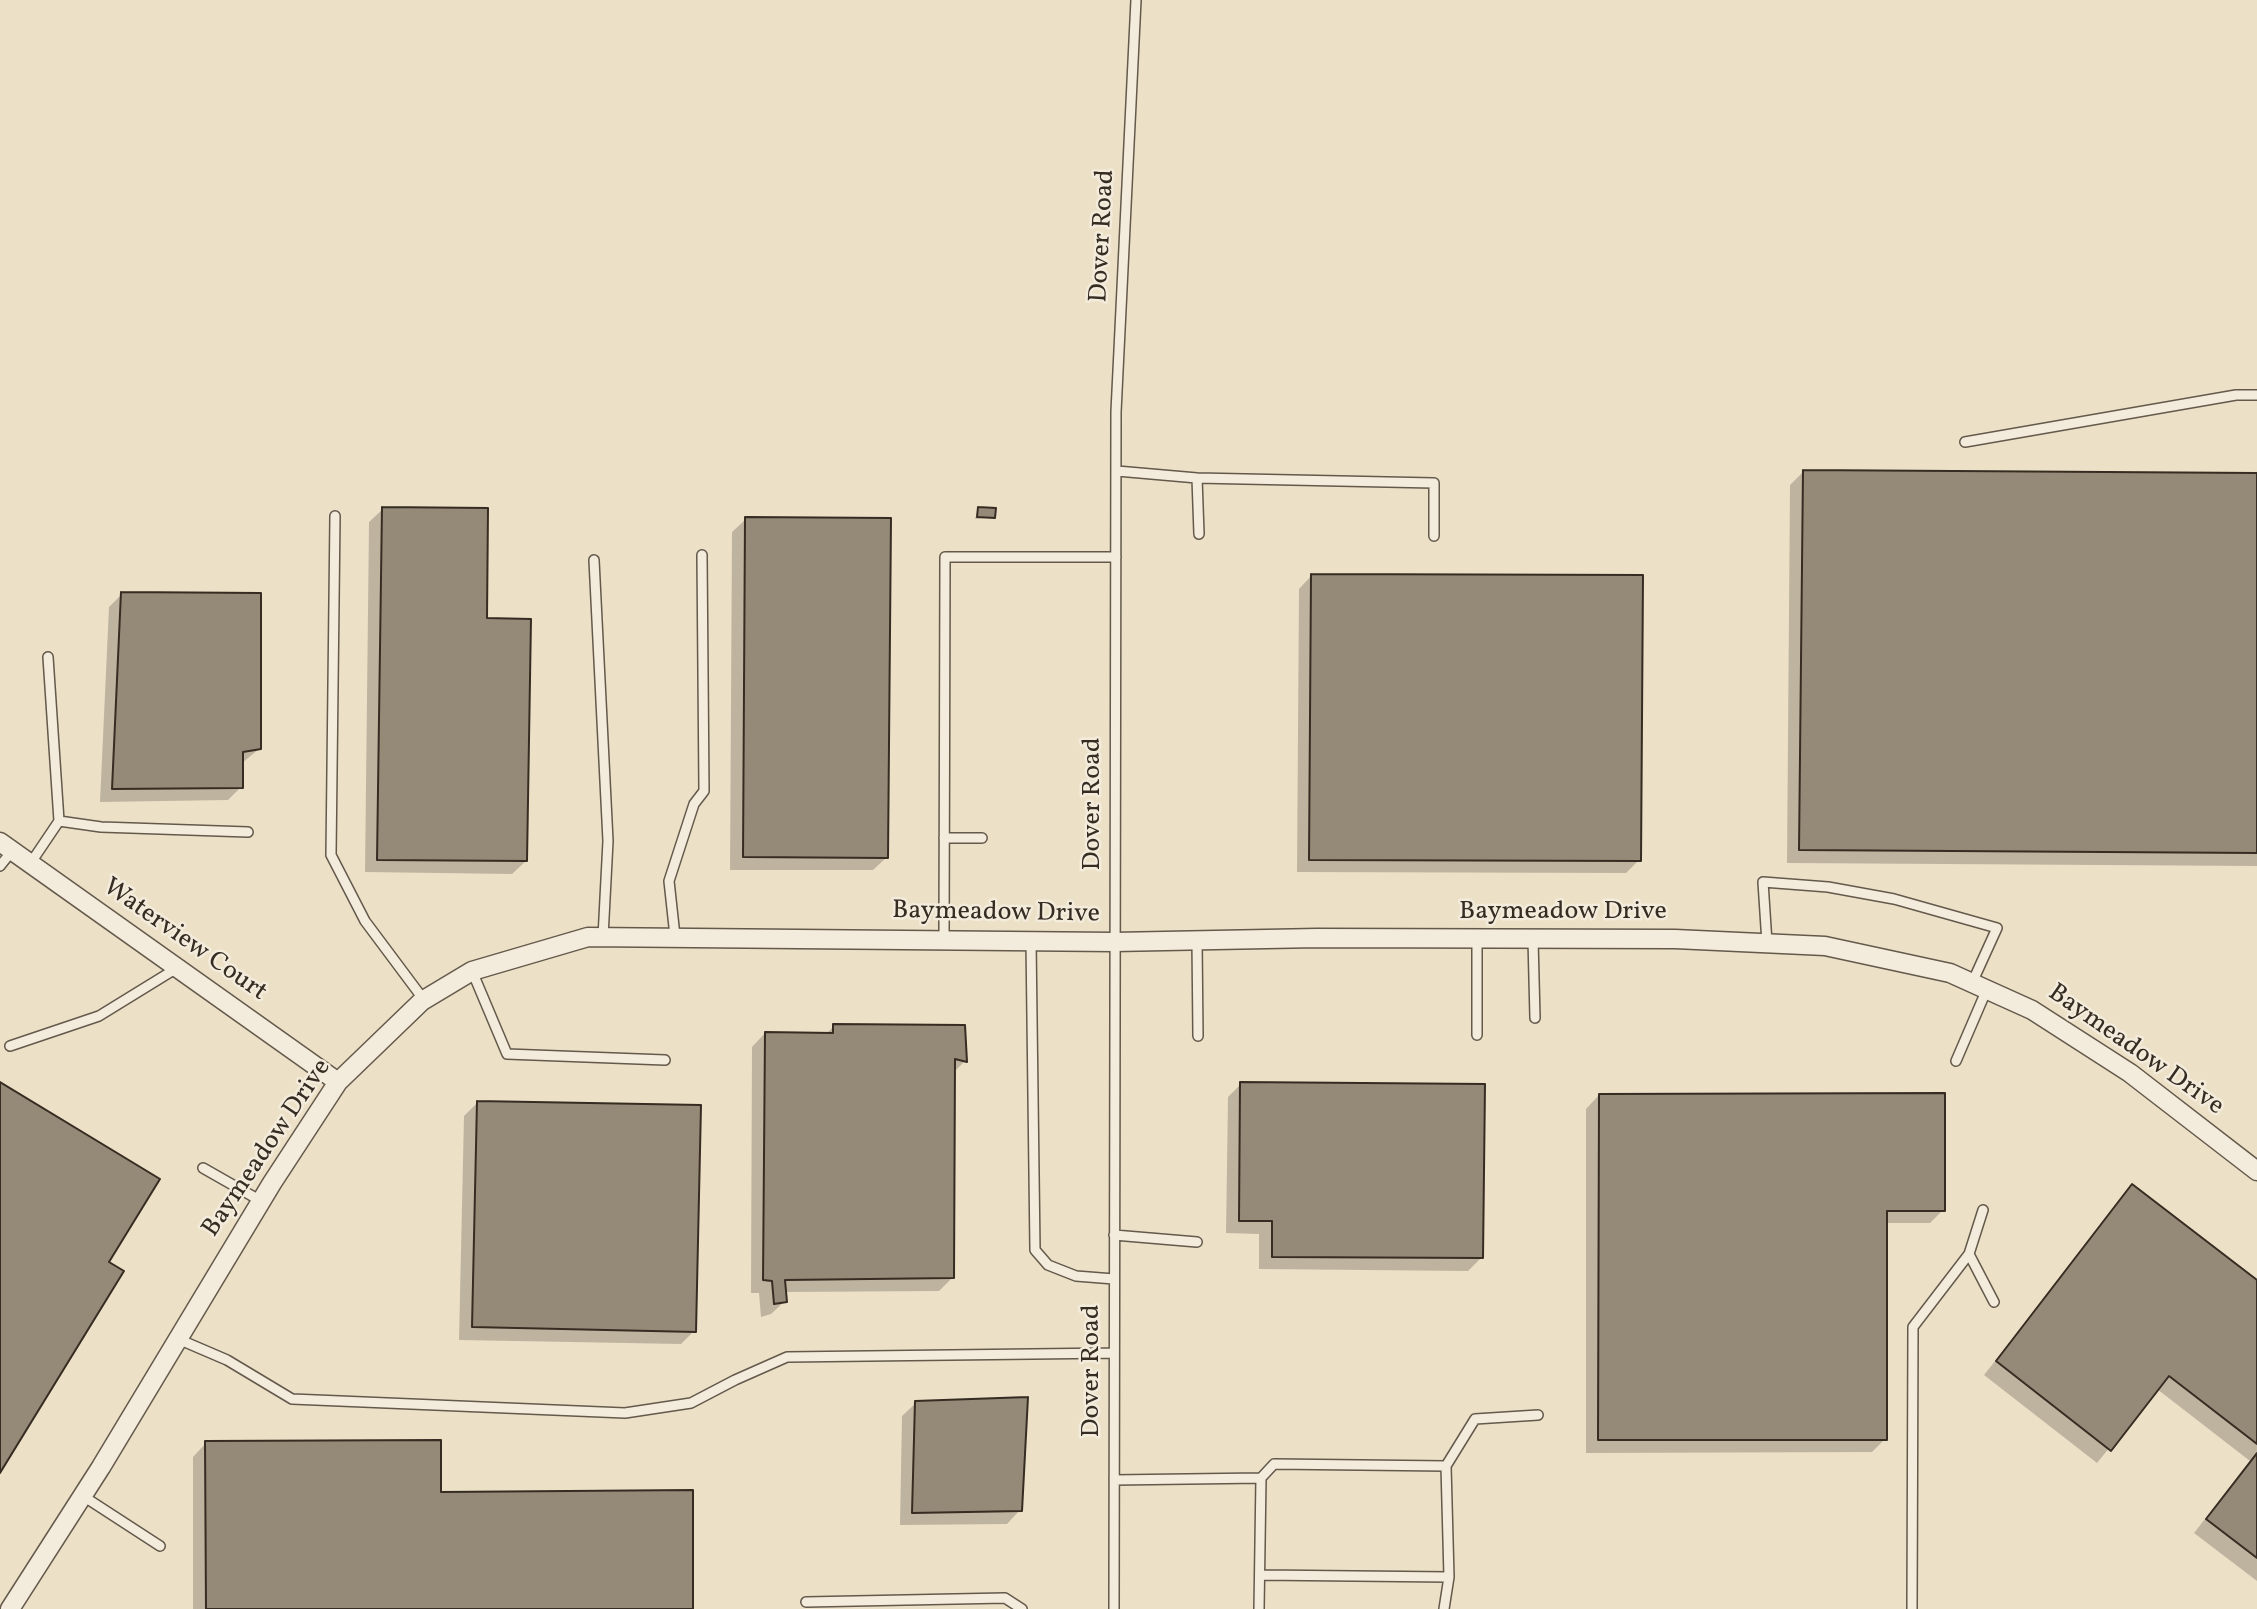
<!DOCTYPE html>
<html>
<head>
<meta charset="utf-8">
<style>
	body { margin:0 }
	canvas { display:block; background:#ece0c7 }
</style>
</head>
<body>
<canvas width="2257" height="1609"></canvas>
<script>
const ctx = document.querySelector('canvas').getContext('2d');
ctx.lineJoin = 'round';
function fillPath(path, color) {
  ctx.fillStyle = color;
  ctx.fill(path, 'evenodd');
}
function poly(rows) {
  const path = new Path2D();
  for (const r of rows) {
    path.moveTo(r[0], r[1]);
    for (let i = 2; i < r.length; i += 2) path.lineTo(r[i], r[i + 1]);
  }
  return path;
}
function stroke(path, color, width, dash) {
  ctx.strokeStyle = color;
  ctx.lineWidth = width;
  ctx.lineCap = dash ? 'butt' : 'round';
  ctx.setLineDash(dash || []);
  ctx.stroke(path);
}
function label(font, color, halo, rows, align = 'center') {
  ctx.font = font + ' Vollkorn,serif';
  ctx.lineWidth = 5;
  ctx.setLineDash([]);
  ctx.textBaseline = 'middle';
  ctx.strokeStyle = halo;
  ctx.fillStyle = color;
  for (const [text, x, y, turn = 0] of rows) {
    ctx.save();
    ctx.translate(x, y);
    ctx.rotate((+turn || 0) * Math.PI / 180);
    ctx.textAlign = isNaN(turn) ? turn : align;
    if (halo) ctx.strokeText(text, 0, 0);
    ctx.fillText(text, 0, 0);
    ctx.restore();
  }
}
fillPath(poly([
	[1803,472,2257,475,2257,866,1787,863,1790,485],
	[383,509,485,620,526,861,512,874,365,872,369,522],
	[978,509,994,517,975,519],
	[746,519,887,857,873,870,730,870,732,532],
	[1312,575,1639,860,1626,873,1297,872,1299,589],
	[122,594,259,749,242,763,241,787,228,800,100,802,109,607],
	[834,1026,965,1061,953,1073,952,1278,939,1291,784,1292,785,1301,771,1314,761,1317,759,1293,751,1293,752,1047,765,1033,825,1035],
	[1241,1084,1481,1258,1468,1271,1259,1269,1259,1234,1226,1233,1228,1097],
	[1599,1095,1943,1210,1930,1223,1885,1223,1885,1439,1872,1452,1586,1453,1586,1109],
	[477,1103,694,1331,681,1344,459,1340,464,1116],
	[2133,1186,2257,1282,2257,1581,2194,1533,2250,1461,2157,1389,2097,1463,1984,1375],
	[916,1403,1020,1510,1007,1524,900,1525,902,1416],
	[206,1443,439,1493,691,1609,193,1609,193,1457]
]), '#0003');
const building = poly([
	[1803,470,2257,473,2257,853,1799,850,1803,470],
	[382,507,488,508,487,618,531,619,527,861,377,860,382,507],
	[978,507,996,508,995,518,977,517,978,507],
	[745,517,891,518,888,858,743,857,745,517],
	[1311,574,1643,575,1641,861,1309,860,1311,574],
	[121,592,261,593,261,749,243,752,243,788,112,789,121,592],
	[833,1024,965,1025,967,1062,955,1059,954,1278,785,1280,787,1302,774,1304,772,1281,763,1280,765,1032,833,1033,833,1024],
	[0,1082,160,1179,109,1262,124,1271,0,1473,0,1082],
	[1240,1082,1485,1084,1483,1258,1272,1257,1272,1221,1239,1221,1240,1082],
	[1945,1093,1945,1211,1887,1211,1887,1440,1598,1440,1599,1094,1945,1093],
	[477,1101,701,1105,696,1332,472,1327,477,1101],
	[2132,1184,2257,1280,2257,1444,2169,1376,2111,1451,1996,1361,2132,1184],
	[1028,1397,1022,1511,912,1513,915,1401,1028,1397],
	[441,1440,441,1492,693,1490,693,1609,206,1609,205,1441,441,1440],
	[2257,1453,2257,1558,2206,1519,2257,1453]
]);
fillPath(building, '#958a78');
stroke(building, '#362c22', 2);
const lane = poly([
	[1965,442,2236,395,2257,395],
	[1117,471,1197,478,1199,534],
	[1197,478,1434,483,1434,536],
	[335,516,331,855,365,921,424,1000],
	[594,560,608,841,603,937],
	[48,657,59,821,101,827,248,832],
	[944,838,982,838],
	[30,864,59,821],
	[0,866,12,851],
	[675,936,669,881,694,804,704,791,702,555],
	[1533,939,1535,1018],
	[944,940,945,557,1116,557],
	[1031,941,1035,1250,1048,1265,1076,1276,1114,1279],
	[1197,941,1198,1036],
	[1767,943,1763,882,1828,887,1894,899,1997,928,1972,983],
	[472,971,507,1054,665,1060],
	[1477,1035,1477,938],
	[10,1046,99,1016,177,968],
	[1956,1061,1987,989],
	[203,1168,261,1201],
	[1983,1210,1969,1254,1994,1302],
	[1114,1235,1197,1242],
	[178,1339,227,1360,292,1399,625,1413,691,1403,735,1380,787,1357,1114,1353],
	[1114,1480,1261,1478,1274,1464,1446,1466,1475,1419,1538,1415],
	[83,1496,160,1546],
	[1260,1575,1449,1577],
	[806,1602,1005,1598,1022,1609],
	[1114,1609,1116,412,1136,0],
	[1259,1609,1261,1478],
	[1444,1609,1449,1577,1446,1466],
	[1912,1609,1913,1327,1969,1254]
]);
const street = poly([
	[0,842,338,1082],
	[10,1609,101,1467,272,1183,338,1082,422,1001,472,971,588,937,1114,942,1317,938,1675,939,1825,946,1950,973,2032,1010,2130,1073,2257,1171]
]);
stroke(lane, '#64594b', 12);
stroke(street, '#64594b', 21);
stroke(lane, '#f3ebdb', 9);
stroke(street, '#f3ebdb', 18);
label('26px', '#362c22', '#f3ebdb', [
	["Dover Road",1104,236,-87],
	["Dover Road",1094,804,-90],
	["Baymeadow Drive",1563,913],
	["Baymeadow Drive",996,914,1],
	["Waterview Court",184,941,35],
	["Baymeadow Drive",2135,1051,35],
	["Baymeadow Drive",268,1149,-56],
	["Dover Road",1093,1371,-90]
]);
</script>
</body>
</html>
